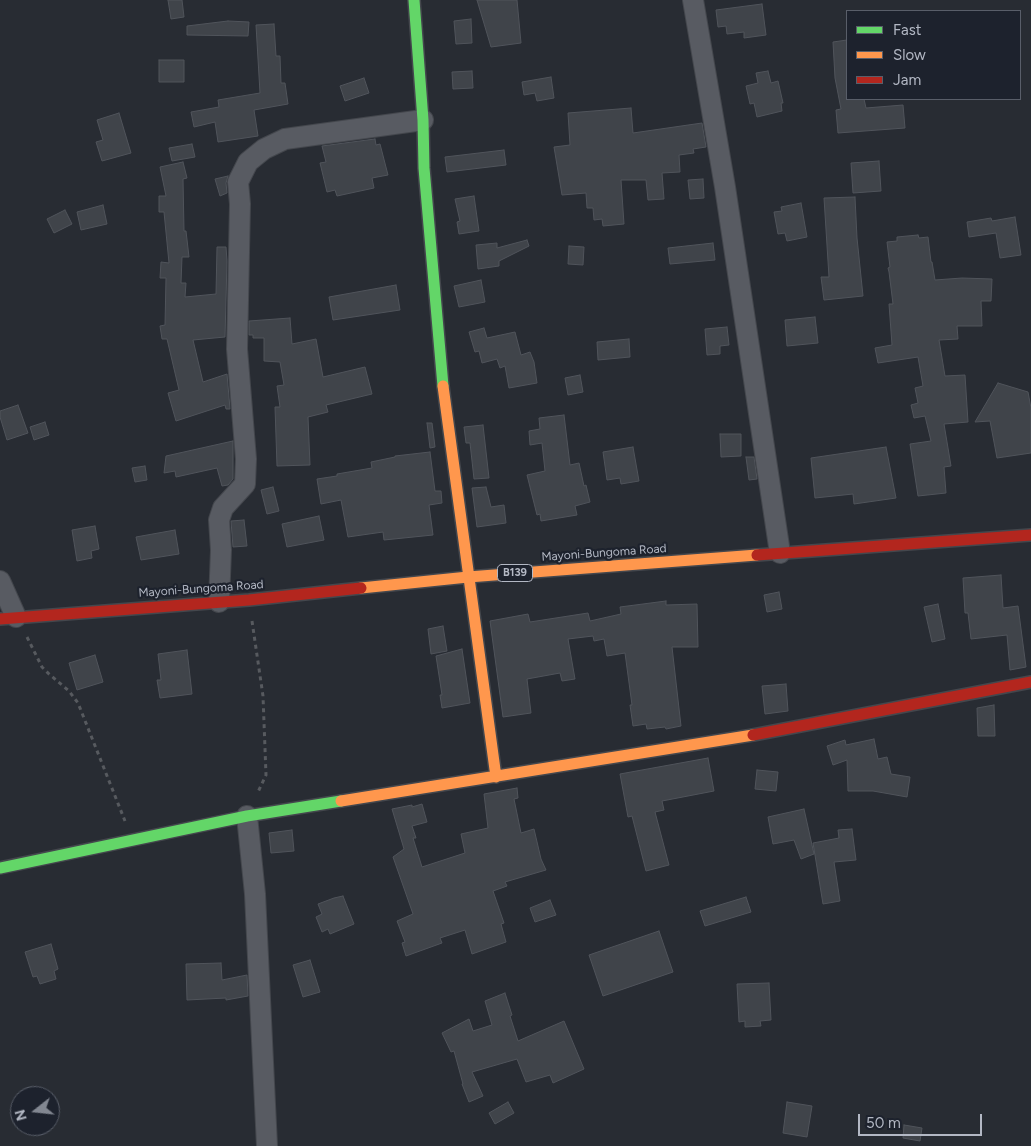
<!DOCTYPE html>
<html>
<head>
<meta charset="utf-8">
<style>
	body { margin:0 }
	#map { position:relative; width:1031px; height:1146px; overflow:hidden; background:#282c33; font-family:Figtree,sans-serif }
	canvas { display:block }
	.legend { position:absolute; left:846px; top:10px; width:175px; height:90px; box-sizing:border-box; background:#1d222d; border:1px solid #595e69; margin:0; padding:6px 9px; list-style:none; font-size:15px; color:#b3b8c4 }
	.legend li { display:flex; align-items:center; gap:10px; height:25px }
	.legend b { width:25px; border:1px solid #595e69 }
	.north { position:absolute; left:10px; top:1086px; width:50px; height:50px; box-sizing:border-box; background:#1d222d; border:1px solid #595e69; border-radius:50%; rotate:254deg; font-size:14px; font-weight:700; line-height:20px; text-align:center; color:#b3b8c4 }
	.north::after { content:''; display:block; margin:auto; width:18px; height:22px; background:#828791; clip-path:polygon(50% 0,100% 100%,50% 72%,0 100%) }
	.scale { position:absolute; left:858px; top:1114px; width:124px; height:22px; box-sizing:border-box; border:2px solid #b3b8c4; border-top:0; padding-left:6px; font-size:15px; line-height:18px; white-space:nowrap; color:#b3b8c4; -webkit-text-stroke:4px #1d222d; paint-order:stroke }
</style>
</head>
<body>
<div id="map">
<canvas width="1031" height="1146"></canvas>
<ul class="legend">
<li><b style="height:6px;background:#63d668"></b>Fast</li>
<li><b style="height:6px;background:#ff974d"></b>Slow</li>
<li><b style="height:6px;background:#b3261e"></b>Jam</li>
</ul>
<div class="north">N</div>
<div class="scale">50 m</div>
</div>
<script>
const ctx = document.querySelector('canvas').getContext('2d');
ctx.lineJoin = 'round';
function fillPath(path, color) {
  ctx.fillStyle = color;
  ctx.fill(path, 'evenodd');
}
function poly(rows) {
  const path = new Path2D();
  for (const r of rows) {
    path.moveTo(r[0], r[1]);
    for (let i = 2; i < r.length; i += 2) path.lineTo(r[i], r[i + 1]);
  }
  return path;
}
function stroke(path, color, width, dash) {
  ctx.strokeStyle = color;
  ctx.lineWidth = width;
  ctx.lineCap = dash ? 'butt' : 'round';
  ctx.setLineDash(dash || []);
  ctx.stroke(path);
}
function label(font, color, halo, rows, align = 'center') {
  ctx.font = font + ' Figtree,sans-serif';
  ctx.lineWidth = 4.5;
  ctx.setLineDash([]);
  ctx.textBaseline = 'middle';
  ctx.strokeStyle = halo;
  ctx.fillStyle = color;
  for (const [text, x, y, turn = 0] of rows) {
    ctx.save();
    ctx.translate(x, y);
    ctx.rotate((+turn || 0) * Math.PI / 180);
    ctx.textAlign = isNaN(turn) ? turn : align;
    if (halo) ctx.strokeText(text, 0, 0);
    ctx.fillText(text, 0, 0);
    ctx.restore();
  }
}
const building = poly([
	[168,0,182,0,184,17,171,19,168,0],
	[477,0,517,0,521,43,491,47,477,0],
	[762,4,766,35,744,38,744,32,727,34,726,26,718,27,716,10,762,4],
	[471,19,472,43,456,44,454,21,471,19],
	[228,21,249,22,248,36,187,35,187,26,228,21],
	[274,24,276,56,280,56,281,83,285,83,288,104,254,110,258,136,218,142,215,122,194,127,191,112,219,107,218,100,260,93,256,25,274,24],
	[847,40,847,99,864,99,866,108,903,105,905,128,838,133,836,110,841,109,835,78,833,42,847,40],
	[159,60,184,60,184,82,159,82,159,60],
	[472,71,473,88,453,89,452,72,472,71],
	[768,71,771,83,778,81,783,103,781,103,782,111,757,117,754,103,750,104,746,86,758,83,756,73,768,71],
	[551,77,554,98,537,101,535,93,524,95,522,82,551,77],
	[364,78,369,93,345,101,340,86,364,78],
	[631,108,633,133,702,123,706,147,693,149,694,153,679,155,680,172,662,173,664,199,648,200,646,180,621,180,624,224,603,226,602,219,594,220,593,208,587,208,586,193,562,195,554,147,570,145,568,113,631,108],
	[119,113,131,153,102,161,96,142,103,140,97,120,119,113],
	[375,139,376,145,380,144,388,175,372,178,374,188,337,196,335,190,327,192,320,163,326,162,322,146,375,139],
	[192,144,195,157,172,161,169,148,192,144],
	[504,150,506,165,447,172,445,157,504,150],
	[879,161,881,191,853,193,851,163,879,161],
	[183,162,187,178,183,179,184,231,186,231,189,257,182,257,181,283,186,283,185,297,216,294,217,247,226,247,227,261,225,337,193,340,203,382,227,374,230,409,226,409,225,405,176,421,168,393,179,390,167,339,162,339,160,326,165,325,166,278,160,278,161,262,169,263,164,212,159,212,159,196,166,196,160,167,183,162],
	[228,176,226,183,227,193,220,196,215,179,228,176],
	[703,179,704,198,690,199,688,180,703,179],
	[474,196,479,231,459,234,457,222,460,221,455,199,474,196],
	[855,197,857,238,863,296,824,300,821,277,829,277,824,198,855,197],
	[801,203,807,237,787,241,785,233,778,234,774,212,782,211,781,207,801,203],
	[103,205,107,224,81,230,77,212,103,205],
	[65,210,72,224,54,233,47,219,65,210],
	[1015,217,1021,255,1000,258,996,233,969,237,967,222,991,218,992,221,1015,217],
	[918,235,919,238,928,237,931,262,932,262,935,280,962,278,992,279,991,301,981,301,982,326,957,326,958,339,939,340,945,376,965,375,968,422,944,424,951,466,944,467,946,493,918,496,910,444,931,441,925,416,914,418,911,405,918,403,915,388,923,386,918,357,878,363,875,348,892,345,889,304,893,304,889,272,888,268,890,267,887,242,897,241,897,237,918,235],
	[527,240,529,246,499,261,499,266,478,269,476,245,497,243,497,248,527,240],
	[713,243,715,260,670,264,668,248,713,243],
	[569,246,584,247,583,265,568,264,569,246],
	[481,280,485,302,459,307,454,286,481,280],
	[396,285,400,310,333,320,329,297,396,285],
	[815,317,818,343,787,346,785,320,815,317],
	[290,318,292,344,316,339,323,377,365,367,372,394,326,405,328,412,308,417,310,465,277,466,275,407,280,407,277,386,284,385,280,362,264,361,264,338,253,338,253,335,249,335,249,321,290,318],
	[727,327,729,345,720,346,720,354,707,355,705,329,727,327],
	[484,328,487,338,515,332,521,355,530,352,534,362,537,383,509,388,505,366,500,368,497,359,482,363,479,351,475,352,469,332,484,328],
	[629,339,630,357,598,360,597,342,629,339],
	[580,375,583,392,568,395,565,378,580,375],
	[998,383,1028,392,1031,408,1031,453,997,458,990,421,975,422,998,383],
	[18,405,28,433,7,440,0,417,0,411,18,405],
	[564,415,570,465,579,463,584,486,586,485,590,502,575,506,577,515,541,521,540,514,537,515,527,475,545,471,542,443,530,445,529,431,540,429,539,418,564,415],
	[45,422,49,435,34,440,30,427,45,422],
	[427,423,432,423,435,447,430,448,427,423],
	[483,425,489,478,474,479,470,443,466,443,464,427,483,425],
	[720,434,741,434,741,456,721,457,720,434],
	[233,441,233,479,228,485,222,486,217,468,176,477,175,471,164,473,166,456,233,441],
	[633,447,639,481,621,484,620,478,607,480,603,452,633,447],
	[886,447,896,498,854,504,853,494,815,498,811,458,886,447],
	[430,452,435,491,441,491,442,503,429,505,433,535,384,540,383,532,348,537,341,500,321,504,317,479,337,476,337,474,372,468,371,462,395,457,395,456,430,452],
	[746,457,754,457,757,479,749,480,746,457],
	[145,466,147,480,135,482,132,468,145,466],
	[273,487,279,511,267,514,261,490,273,487],
	[486,487,491,507,504,505,506,523,477,527,472,488,486,487],
	[319,516,324,540,287,547,282,524,319,516],
	[244,520,247,546,233,547,231,521,244,520],
	[95,526,99,549,91,551,92,558,77,561,72,530,95,526],
	[175,530,179,554,141,560,136,537,175,530],
	[1001,575,1003,608,1018,606,1026,667,1010,670,1007,635,971,639,968,613,965,613,963,578,1001,575],
	[779,592,782,609,767,612,764,595,779,592],
	[666,601,666,605,697,604,698,647,672,647,681,726,666,729,665,727,647,729,646,724,633,726,630,705,632,705,625,653,607,656,604,639,594,641,593,636,568,639,575,679,562,681,560,673,527,679,531,713,503,717,490,621,528,614,530,622,588,613,590,621,621,614,620,607,666,601],
	[938,604,945,639,932,642,924,607,938,604],
	[443,626,447,651,431,654,428,629,443,626],
	[462,649,470,703,442,708,440,695,442,695,436,656,462,649],
	[187,650,192,694,160,698,157,680,161,680,158,654,187,650],
	[95,655,103,682,77,690,69,663,95,655],
	[786,684,788,711,765,714,762,686,786,684],
	[994,705,995,736,978,736,977,708,994,705],
	[874,739,878,759,887,757,891,774,910,777,907,797,873,791,848,791,847,760,833,765,827,746,845,740,846,745,874,739],
	[708,758,714,791,662,801,664,810,655,812,669,865,646,871,632,816,628,817,620,774,708,758],
	[757,770,778,772,776,791,755,789,757,770],
	[517,788,518,798,514,799,521,833,534,829,541,859,546,870,505,882,507,886,493,891,504,923,501,924,506,942,472,954,465,930,440,938,442,943,406,956,402,943,405,942,397,921,413,914,393,857,404,849,392,809,412,805,412,807,422,804,427,822,412,826,416,838,413,838,422,867,465,853,461,834,488,828,484,794,517,788],
	[804,809,814,854,801,859,794,840,773,844,768,817,804,809],
	[852,829,856,860,834,862,840,901,823,904,813,843,839,838,838,830,852,829],
	[292,830,294,851,271,853,269,833,292,830],
	[343,896,354,924,330,934,328,929,322,932,316,917,322,914,318,904,334,898,343,896],
	[746,897,751,912,705,926,700,911,746,897],
	[550,900,556,915,535,922,530,908,550,900],
	[659,931,673,972,603,996,589,955,659,931],
	[51,944,58,969,54,971,56,979,40,984,37,976,33,977,25,952,51,944],
	[310,960,320,992,303,997,293,965,310,960],
	[221,963,222,980,247,975,248,996,226,1000,226,998,187,1000,186,964,221,963],
	[769,983,771,1020,760,1021,761,1026,745,1027,745,1021,739,1022,737,984,769,983],
	[505,993,512,1015,510,1016,518,1041,564,1021,584,1069,553,1083,550,1075,526,1082,517,1059,472,1072,483,1096,469,1102,462,1084,463,1084,454,1051,451,1052,442,1033,469,1019,473,1031,492,1025,485,1001,505,993],
	[508,1102,514,1113,495,1124,489,1113,508,1102],
	[787,1102,812,1106,807,1137,783,1133,787,1102],
	[904,1125,922,1128,920,1141,903,1138,904,1125]
]);
fillPath(building, '#40444a');
stroke(building, '#50545b', 1);
const street = poly([
	[693,0,725,187,780,553],
	[0,581,16,617],
	[219,602,221,550,219,520,223,508,245,484,246,459,237,349,240,204,238,182,248,162,264,149,285,139,423,120],
	[247,816,255,894,267,1146]
]);
const fast = poly([
	[414,0,423,120,424,168,443,386],
	[0,868,247,816,341,801]
]);
const slow = poly([
	[443,386,496,777],
	[361,588,468,577,757,555],
	[341,801,753,735]
]);
const jam = poly([
	[757,555,1031,535],
	[0,619,249,600,361,588],
	[753,735,1031,682]
]);
stroke(street, '#44474d', 22);
stroke(fast, '#44474d', 14);
stroke(slow, '#44474d', 14);
stroke(jam, '#44474d', 14);
stroke(poly([
	[252,621,263,696,266,775,258,792],
	[27,637,42,667,49,674,69,691,78,703,125,821]
]), '#575a5f', 3, [4, 4]);
stroke(street, '#585b62', 20);
stroke(fast, '#63d668', 11);
stroke(slow, '#ff974d', 11);
stroke(jam, '#b3261e', 11);
for (const [x, y, w] of [
	[515,573,35]
]) {
  const box = new Path2D();
  box.roundRect(x - w / 2, y - 8.5, w, 17, 4);
  ctx.fillStyle = '#1d222d';
  ctx.fill(box);
  stroke(box, '#b3b8c4', 1);
}
label('bold 11px', '#b3b8c4', null, [
	["B139",515,573]
]);
label('12px', '#b3b8c4', '#1d222d', [
	["Mayoni-Bungoma Road",604,553,-4],
	["Mayoni-Bungoma Road",201,589,-4]
]);
</script>
</body>
</html>
